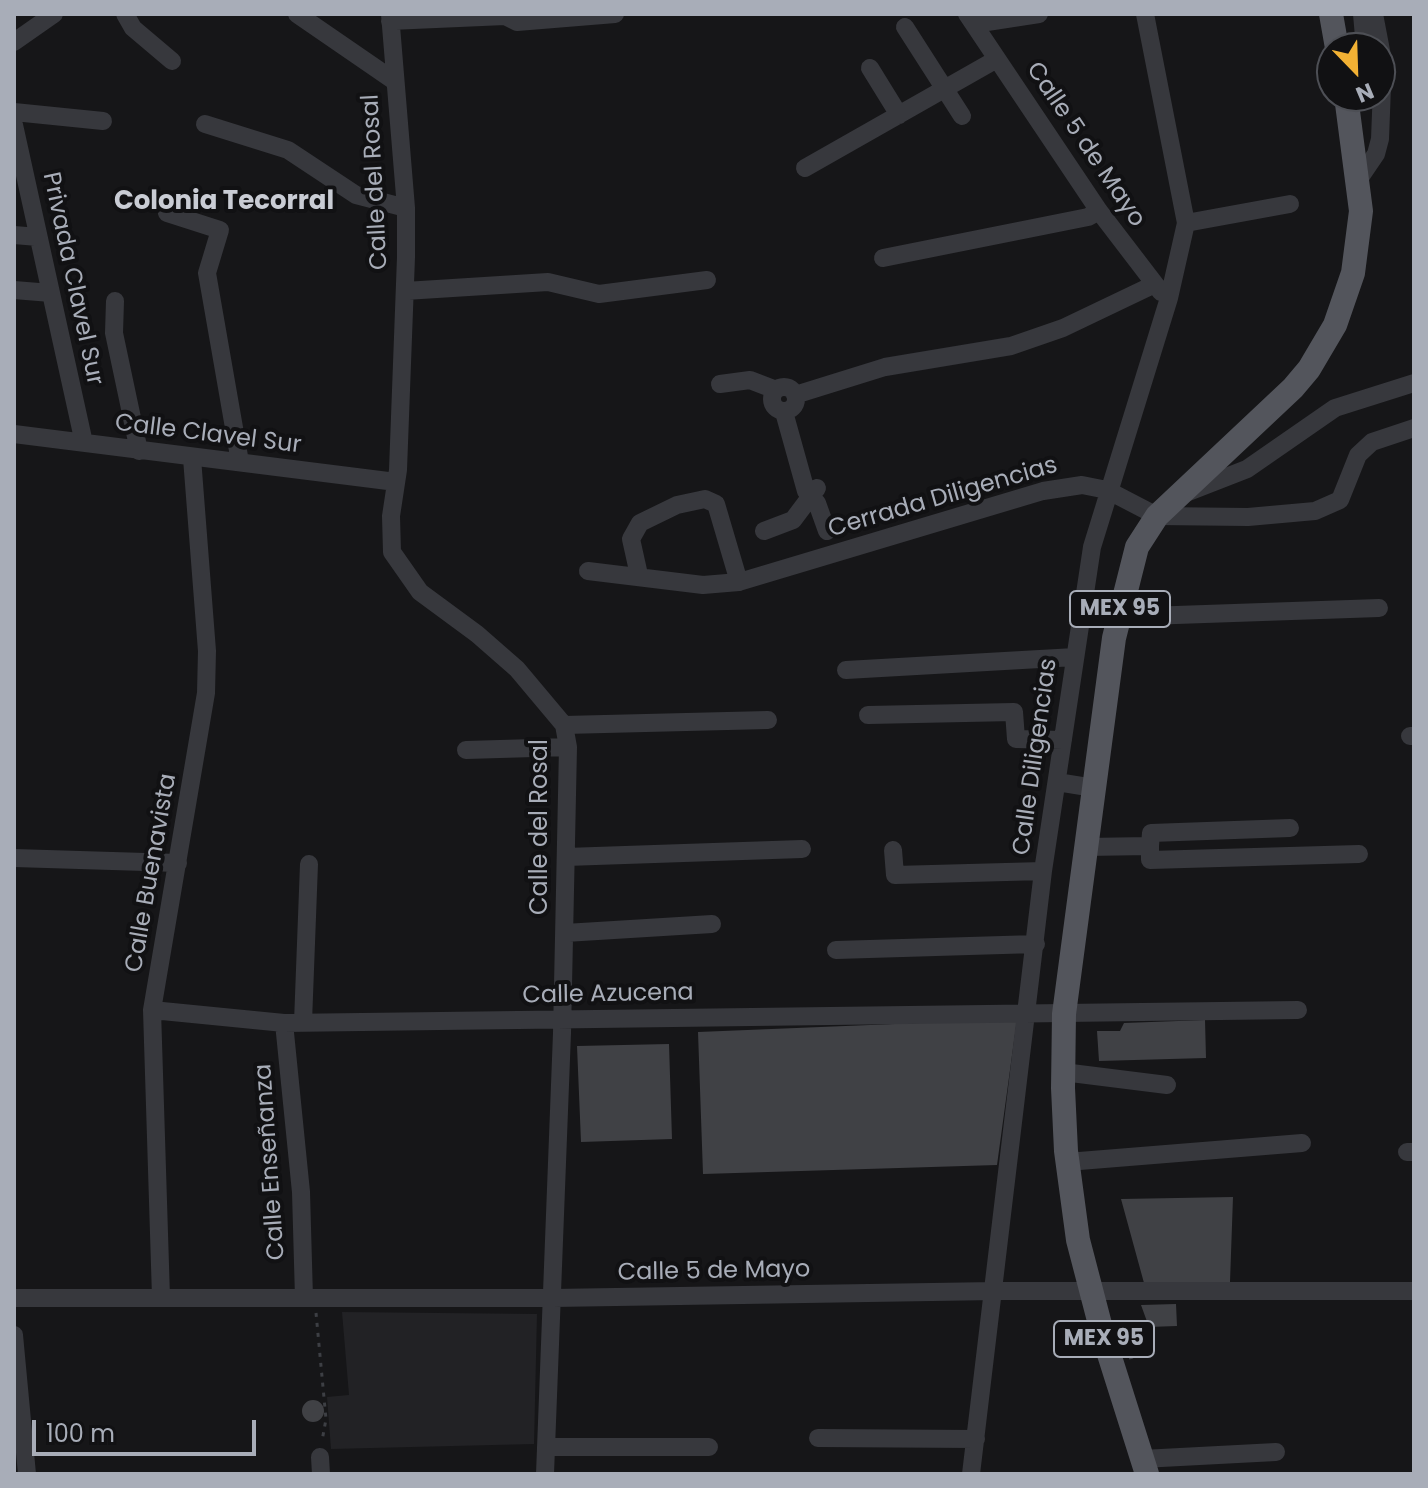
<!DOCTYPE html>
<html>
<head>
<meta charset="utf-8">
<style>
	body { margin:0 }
	#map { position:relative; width:1428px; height:1488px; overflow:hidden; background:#161618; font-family:Poppins,sans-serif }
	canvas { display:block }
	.frame { position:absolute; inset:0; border:16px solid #a8adb8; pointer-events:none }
	.north { position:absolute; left:1316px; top:32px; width:80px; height:80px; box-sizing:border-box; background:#111113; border:2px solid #4d4f55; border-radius:50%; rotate:157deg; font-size:22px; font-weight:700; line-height:32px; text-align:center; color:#a8adb8 }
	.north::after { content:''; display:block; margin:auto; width:28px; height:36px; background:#f2b134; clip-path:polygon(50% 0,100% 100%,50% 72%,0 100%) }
	.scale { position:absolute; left:32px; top:1420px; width:224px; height:36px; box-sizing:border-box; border:4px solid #a8adb8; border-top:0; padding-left:10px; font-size:24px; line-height:28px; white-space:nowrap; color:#a8adb8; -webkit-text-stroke:6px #111113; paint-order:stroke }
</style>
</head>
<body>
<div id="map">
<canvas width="1428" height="1488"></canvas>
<div class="frame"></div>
<div class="north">N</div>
<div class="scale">100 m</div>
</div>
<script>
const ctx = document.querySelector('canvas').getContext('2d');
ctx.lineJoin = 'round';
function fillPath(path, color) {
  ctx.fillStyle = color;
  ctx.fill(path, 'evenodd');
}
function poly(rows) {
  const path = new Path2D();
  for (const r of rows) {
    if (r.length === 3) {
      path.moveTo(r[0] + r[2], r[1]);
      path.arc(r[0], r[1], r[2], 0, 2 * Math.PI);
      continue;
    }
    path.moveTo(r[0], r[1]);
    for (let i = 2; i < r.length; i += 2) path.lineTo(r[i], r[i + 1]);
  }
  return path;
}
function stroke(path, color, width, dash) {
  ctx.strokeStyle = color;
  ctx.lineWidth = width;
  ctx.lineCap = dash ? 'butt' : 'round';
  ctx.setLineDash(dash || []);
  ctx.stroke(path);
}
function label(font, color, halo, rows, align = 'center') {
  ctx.font = font + ' Poppins,sans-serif';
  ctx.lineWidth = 8;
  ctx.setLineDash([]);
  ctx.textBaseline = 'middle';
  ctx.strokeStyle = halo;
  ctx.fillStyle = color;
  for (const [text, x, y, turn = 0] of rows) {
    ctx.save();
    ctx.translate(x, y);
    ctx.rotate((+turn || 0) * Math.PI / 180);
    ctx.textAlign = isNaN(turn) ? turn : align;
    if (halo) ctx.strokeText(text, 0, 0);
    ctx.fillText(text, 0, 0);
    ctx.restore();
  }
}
fillPath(poly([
	[342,1312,537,1314,534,1444,331,1449,327,1397,349,1395]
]), '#222225');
fillPath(poly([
	[1017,1019,997,1165,703,1174,698,1032],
	[1205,1020,1206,1058,1099,1061,1097,1031,1120,1031,1124,1023],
	[669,1044,672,1139,581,1142,577,1046],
	[1233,1197,1230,1282,1144,1283,1121,1199],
	[1176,1304,1177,1326,1149,1327,1141,1305],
	[313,1411,11]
]), '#404145');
stroke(poly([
	[316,1313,326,1419,322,1441],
	[1129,1358,1141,1355,1133,1330]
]), '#3d3f44', 3, [4, 6]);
stroke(poly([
	[125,14,133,28,172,61],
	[297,14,393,80],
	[390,14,406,208,406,257,398,470,391,516,392,552,420,592,477,634,517,669,564,725,568,747,562,1033,545,1474],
	[967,14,1099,211,1161,292],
	[1362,14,1365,48],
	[390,21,505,16,517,22,615,14],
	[974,24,1039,14],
	[905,27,962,116],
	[14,42,54,14],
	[870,68,899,115],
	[14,112,103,121],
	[205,124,288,150,356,195,406,208],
	[14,125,84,443],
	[805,168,997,59],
	[1359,179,1376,154,1380,139,1383,61,1374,14],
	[167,213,220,230,207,273,240,462],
	[1186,223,1290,204],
	[14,235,38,237],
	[883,258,1088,217,1099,211],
	[14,290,51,293],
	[405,291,548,282,599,294,707,280],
	[115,301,114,333,139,451],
	[720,384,750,380,776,390],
	[784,399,12],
	[795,395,885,367,1011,346,1063,328,1153,285],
	[784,412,806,491,817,503,827,531],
	[14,434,396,482],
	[1188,492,1247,469,1335,408,1414,383],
	[764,531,793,520,817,488],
	[588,571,703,585,739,582,1043,491,1082,485,1107,490,1157,516,1248,517,1315,511,1340,500,1358,455,1372,442,1414,428],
	[639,575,631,539,640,523,677,505,705,499,716,504,739,582],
	[1118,617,1379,608],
	[846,670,1075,657],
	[868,715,1014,712,1016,739,1063,740],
	[564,725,768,720],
	[1410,736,1414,736],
	[466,750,568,747],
	[1057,782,1094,788],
	[1150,846,1151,833,1290,828],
	[1085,847,1150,846,1150,860,1359,854],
	[893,850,895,875,1043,871],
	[566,857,802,849],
	[14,858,178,863],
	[565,933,712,924],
	[836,950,1036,944],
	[152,1010,284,1023,1298,1010],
	[303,1022,309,864],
	[284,1023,301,1192,304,1298],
	[1063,1072,1167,1085],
	[1407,1152,1414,1152],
	[1067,1162,1302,1143],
	[161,1297,152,1010,206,693,207,651,192,458],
	[14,1298,553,1298,995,1291,1414,1291],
	[14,1335,27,1474],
	[818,1438,976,1439],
	[546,1447,709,1447],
	[320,1457,321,1474],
	[1142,1459,1276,1452],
	[971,1474,1043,871,1092,547,1169,298,1186,223,1145,14]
]), '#37383d', 18);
stroke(poly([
	[1331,14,1337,48],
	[1147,1474,1102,1332,1078,1240,1066,1151,1063,1088,1064,1014,1114,638,1137,547,1157,516,1293,388,1309,369,1335,325,1353,273,1361,211,1346,96]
]), '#53555c', 24);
stroke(poly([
	[1085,1344,1133,1330]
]), '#3d3f44', 3, [4, 6]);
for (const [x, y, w] of [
	[1120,609,100],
	[1104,1339,100]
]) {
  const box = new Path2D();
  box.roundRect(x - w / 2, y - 18, w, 36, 6);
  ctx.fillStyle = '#111113';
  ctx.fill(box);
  stroke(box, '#a8adb8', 2);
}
label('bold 22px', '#a8adb8', null, [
	["MEX 95",1120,609],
	["MEX 95",1104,1339]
]);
label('24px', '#a8adb8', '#111113', [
	["Calle 5 de Mayo",1085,145,56],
	["Calle del Rosal",376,182,-93],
	["Privada Clavel Sur",72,279,78],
	["Calle Clavel Sur",208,435,7],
	["Cerrada Diligencias",943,498,-16],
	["Calle Diligencias",1036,757,-82],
	["Calle del Rosal",541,827,-90],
	["Calle Buenavista",152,873,-80],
	["Calle Azucena",608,995,-1],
	["Calle Enseñanza",271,1162,-94],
	["Calle 5 de Mayo",714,1272,-1]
]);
label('bold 26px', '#c9ccd4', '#111113', [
	["Colonia Tecorral",224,202]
]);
</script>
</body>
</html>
